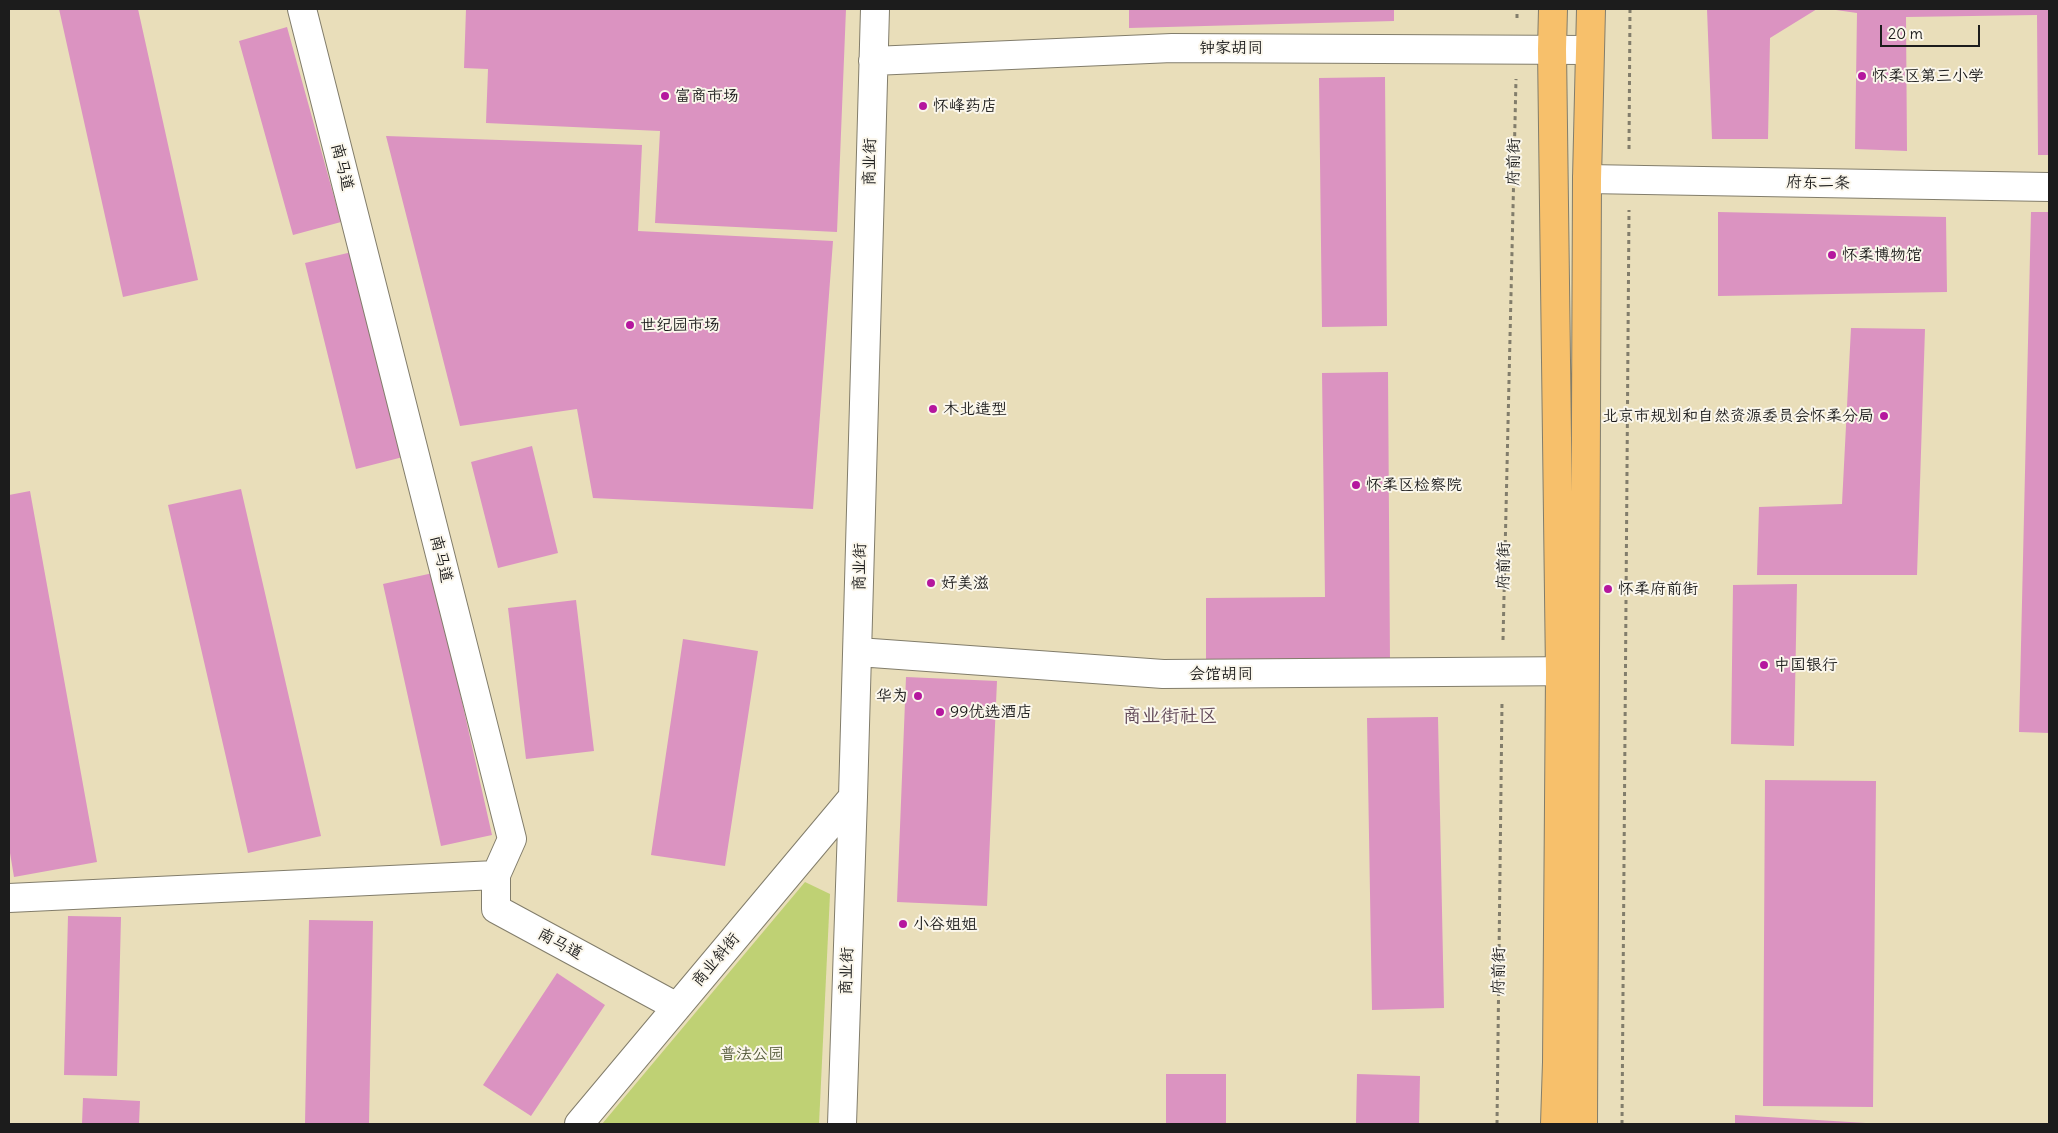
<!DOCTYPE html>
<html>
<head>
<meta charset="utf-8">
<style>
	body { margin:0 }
	#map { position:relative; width:2058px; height:1133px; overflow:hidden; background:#e9deba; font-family:Delius,sans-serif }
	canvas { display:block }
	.frame { position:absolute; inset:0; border:10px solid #1c1c1c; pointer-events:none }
	.scale { position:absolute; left:1880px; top:25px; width:100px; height:22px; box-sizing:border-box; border:2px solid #1c1c1c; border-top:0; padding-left:6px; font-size:15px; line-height:18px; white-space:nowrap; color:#1c1c1c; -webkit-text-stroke:4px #fbf7ec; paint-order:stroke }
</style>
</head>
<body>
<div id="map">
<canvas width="2058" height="1133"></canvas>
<div class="frame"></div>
<div class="scale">20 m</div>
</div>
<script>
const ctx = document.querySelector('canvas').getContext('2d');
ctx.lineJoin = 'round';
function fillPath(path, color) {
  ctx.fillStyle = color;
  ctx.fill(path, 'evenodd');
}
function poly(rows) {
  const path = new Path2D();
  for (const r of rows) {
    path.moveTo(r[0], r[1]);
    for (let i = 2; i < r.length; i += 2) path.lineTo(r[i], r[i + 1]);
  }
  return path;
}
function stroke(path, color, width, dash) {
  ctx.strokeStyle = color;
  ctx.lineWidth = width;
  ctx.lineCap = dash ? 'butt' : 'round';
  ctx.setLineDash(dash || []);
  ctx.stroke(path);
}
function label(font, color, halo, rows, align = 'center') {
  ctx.font = font + ' Delius,"LXGW WenKai TC",sans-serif';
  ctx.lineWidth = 4;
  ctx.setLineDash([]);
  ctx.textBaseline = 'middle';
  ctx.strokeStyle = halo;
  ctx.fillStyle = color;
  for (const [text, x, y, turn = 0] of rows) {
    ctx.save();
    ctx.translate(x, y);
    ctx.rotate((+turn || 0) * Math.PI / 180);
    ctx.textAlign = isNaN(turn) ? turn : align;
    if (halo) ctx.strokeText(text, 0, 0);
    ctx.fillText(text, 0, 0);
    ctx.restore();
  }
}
fillPath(poly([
	[805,882,830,894,819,1124,602,1124]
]), '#bfd174');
fillPath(poly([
	[59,9,138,9,198,280,123,297],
	[466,9,846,9,837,232,655,223,660,131,486,123,488,69,464,68],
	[1129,9,1394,9,1394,21,1129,28],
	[1707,9,1817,9,1770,38,1768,139,1712,139],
	[1829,9,2049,9,2049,155,2038,155,2037,15,1906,17,1907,151,1855,149,1857,13],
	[287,27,341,222,293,235,239,41],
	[1385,77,1387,326,1322,327,1319,78],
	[386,136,642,145,638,231,833,241,813,509,593,498,577,409,460,426],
	[1718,212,1946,217,1947,292,1718,296],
	[2031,212,2049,212,2049,733,2019,732],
	[352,252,403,457,356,469,305,263],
	[1851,328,1925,329,1917,575,1757,575,1759,507,1842,504],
	[1388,372,1390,662,1206,663,1206,598,1325,597,1322,373],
	[532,446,558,553,498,568,471,462],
	[241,489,321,836,248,853,168,505],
	[30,491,97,862,14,877,9,847,9,495],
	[433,573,492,835,441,846,383,584],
	[1797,584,1794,746,1731,744,1733,585],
	[576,600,594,751,526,759,508,608],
	[683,639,758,651,725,866,651,855],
	[906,677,997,681,987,906,897,902],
	[1438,717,1444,1008,1372,1010,1367,718],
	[1765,780,1876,781,1873,1107,1763,1106],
	[68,916,121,917,117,1076,64,1075],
	[309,920,373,921,369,1124,305,1124],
	[557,973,605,1005,531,1116,483,1085],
	[1166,1074,1226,1074,1226,1124,1166,1124],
	[1357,1074,1420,1076,1419,1124,1356,1124],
	[83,1098,140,1101,139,1124,82,1124],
	[1735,1115,1866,1123,1866,1124,1735,1124]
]), '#db93c1');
const minor = poly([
	[302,9,512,839,496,875,496,909,677,1007],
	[873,61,1172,48,1589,50],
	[1587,179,2049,187],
	[858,652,1163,674,1584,671],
	[9,898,496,875],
	[579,1124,853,797],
	[842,1124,853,797,875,9]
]);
const major = poly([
	[1553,9,1552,49,1560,673,1557,1062,1555,1124],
	[1583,1124,1587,179,1591,9]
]);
stroke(minor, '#827d6b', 30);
stroke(major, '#827d6b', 30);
stroke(poly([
	[1517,18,1517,9],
	[1629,149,1630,9],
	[1503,640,1516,79],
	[1497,1124,1502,702],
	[1622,1124,1629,210]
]), '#827d6b', 3, [4, 4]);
stroke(minor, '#fff', 28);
stroke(major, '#f7c06b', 28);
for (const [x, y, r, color] of [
	[1862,76,5,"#b5179e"],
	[665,96,5,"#b5179e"],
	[923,106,5,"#b5179e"],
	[1832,255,5,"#b5179e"],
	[630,325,5,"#b5179e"],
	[933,409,5,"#b5179e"],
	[1884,416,5,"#b5179e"],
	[1356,485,5,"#b5179e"],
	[931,583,5,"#b5179e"],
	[1608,589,5,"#b5179e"],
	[1764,665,5,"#b5179e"],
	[918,696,5,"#b5179e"],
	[940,712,5,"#b5179e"],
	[903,924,5,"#b5179e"]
]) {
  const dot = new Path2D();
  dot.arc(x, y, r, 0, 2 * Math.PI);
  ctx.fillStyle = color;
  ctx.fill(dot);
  stroke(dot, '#fbf7ec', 2);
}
label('16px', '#1c1c1c', '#fbf7ec', [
	["钟家胡同",1231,48],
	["商业街",870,162,-89],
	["府前街",1514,162,-89],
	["南马道",342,167,76],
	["府东二条",1818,183,1],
	["南马道",441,559,76],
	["府前街",1504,566,-89],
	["商业街",860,567,-89],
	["会馆胡同",1221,674],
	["南马道",560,944,28],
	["商业斜街",716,960,-50],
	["商业街",847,971,-88],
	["府前街",1499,971,-89]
]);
label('16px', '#1c1c1c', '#fbf7ec', [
	["怀柔区第三小学",1872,76],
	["富商市场",675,96],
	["怀峰药店",933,106],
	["怀柔博物馆",1842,255],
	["世纪园市场",640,325],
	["木北造型",943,409],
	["北京市规划和自然资源委员会怀柔分局",1874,416,"right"],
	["怀柔区检察院",1366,485],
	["好美滋",941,583],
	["怀柔府前街",1618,589],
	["中国银行",1774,665],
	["华为",908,696,"right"],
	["99优选酒店",950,712],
	["小谷姐姐",913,924]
], 'left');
label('16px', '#555b3b', '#fbf7ec', [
	["普法公园",752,1054]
]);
label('19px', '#5f4656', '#fbf7ec', [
	["商业街社区",1170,717]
]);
</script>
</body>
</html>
